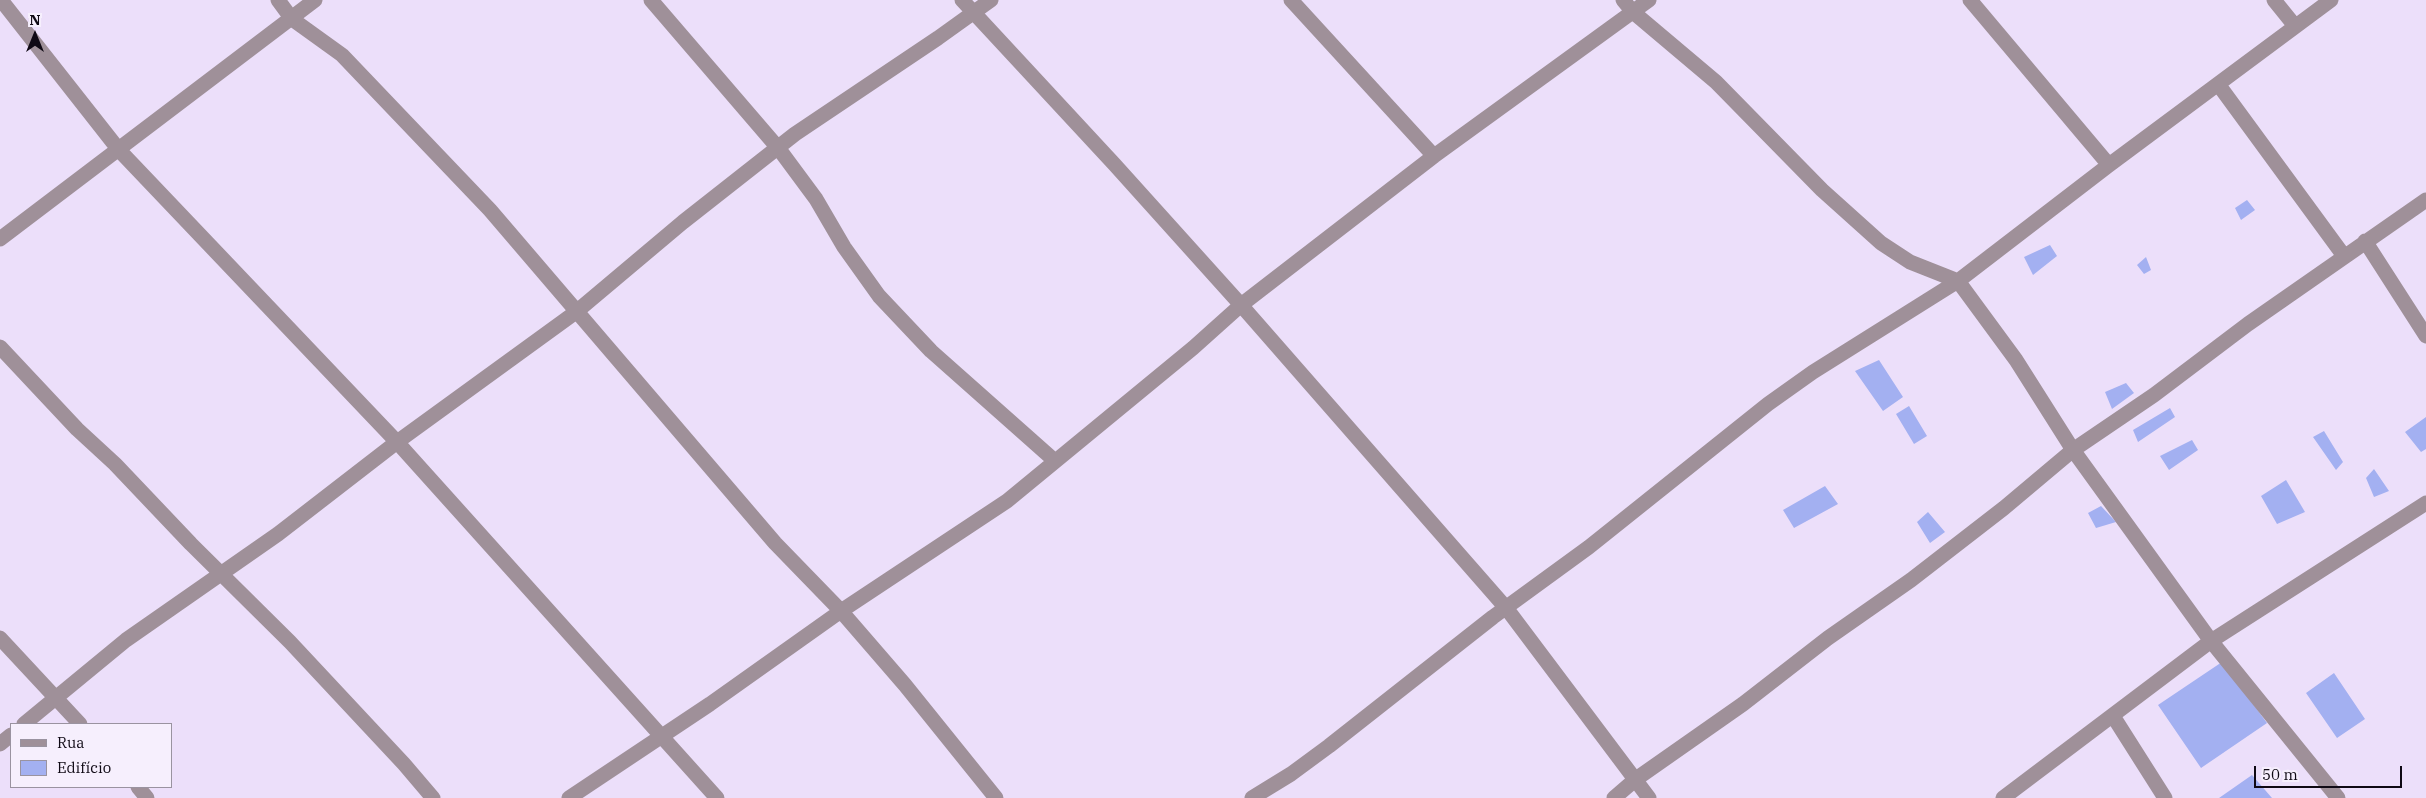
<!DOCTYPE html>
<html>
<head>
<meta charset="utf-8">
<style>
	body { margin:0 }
	#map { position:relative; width:2426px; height:798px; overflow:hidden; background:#ecdffa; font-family:"IBM Plex Serif",serif }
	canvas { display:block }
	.legend { position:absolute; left:10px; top:723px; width:162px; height:65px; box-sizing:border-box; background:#f6effd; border:1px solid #9a93a0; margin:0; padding:6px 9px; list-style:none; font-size:15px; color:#0f0914 }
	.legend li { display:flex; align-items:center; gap:10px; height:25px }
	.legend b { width:25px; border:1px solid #9a93a0 }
	.north { position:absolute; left:10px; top:10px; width:50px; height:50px; -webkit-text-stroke:4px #f6effd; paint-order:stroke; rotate:0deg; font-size:14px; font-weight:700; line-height:20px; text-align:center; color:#0f0914 }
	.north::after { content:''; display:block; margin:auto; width:18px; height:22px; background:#0f0914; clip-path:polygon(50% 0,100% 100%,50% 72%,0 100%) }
	.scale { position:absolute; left:2254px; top:766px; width:148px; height:22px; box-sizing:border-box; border:2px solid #0f0914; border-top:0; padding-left:6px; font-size:15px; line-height:18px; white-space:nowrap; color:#0f0914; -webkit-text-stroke:4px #f6effd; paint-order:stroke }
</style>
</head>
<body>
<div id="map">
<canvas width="2426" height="798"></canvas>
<ul class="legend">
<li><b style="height:6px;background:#9f9099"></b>Rua</li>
<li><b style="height:14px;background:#a3b0f1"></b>Edifício</li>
</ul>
<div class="north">N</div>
<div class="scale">50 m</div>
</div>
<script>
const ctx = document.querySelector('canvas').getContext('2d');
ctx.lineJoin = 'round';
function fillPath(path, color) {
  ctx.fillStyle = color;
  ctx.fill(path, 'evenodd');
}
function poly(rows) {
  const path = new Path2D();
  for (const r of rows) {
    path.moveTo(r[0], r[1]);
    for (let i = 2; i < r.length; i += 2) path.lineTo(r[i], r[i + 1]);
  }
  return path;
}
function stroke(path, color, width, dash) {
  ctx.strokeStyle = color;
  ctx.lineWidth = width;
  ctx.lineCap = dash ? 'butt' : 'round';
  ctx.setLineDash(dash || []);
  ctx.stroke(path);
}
fillPath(poly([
	[2247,200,2255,210,2241,220,2235,208],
	[2050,245,2057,256,2033,275,2024,257],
	[2146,257,2151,270,2144,274,2137,265],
	[1879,360,1903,397,1883,411,1855,371],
	[2126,383,2134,393,2112,409,2105,392],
	[1909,406,1927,436,1914,444,1896,414],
	[2170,408,2175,417,2138,442,2133,430],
	[2426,417,2426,449,2421,452,2405,432],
	[2324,431,2343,462,2336,470,2313,437],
	[2192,440,2198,450,2169,470,2160,456],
	[2374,469,2389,491,2374,497,2366,478],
	[2286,480,2305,512,2277,524,2261,496],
	[1825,486,1838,504,1794,528,1783,510],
	[2101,506,2116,522,2096,528,2088,513],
	[1928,512,1945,532,1930,543,1917,522],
	[2222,662,2267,723,2201,768,2158,705],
	[2334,673,2365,719,2337,738,2306,693],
	[2252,775,2272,798,2219,798]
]), '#a3b0f1');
stroke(poly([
	[1,0,119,150,397,442,717,798],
	[278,0,292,19,342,55,490,210,775,543,841,611,905,685,996,798],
	[651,0,779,149,816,199,844,247,879,296,931,351,1055,461],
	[962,0,1115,165,1241,305,1507,609,1649,798],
	[1291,0,1434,156],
	[1623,0,1633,12,1716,82,1822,190,1881,243,1910,262,1958,281,2016,360,2073,450,2211,641,2338,798],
	[1970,0,2109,165],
	[2274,0,2295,26],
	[2218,84,2344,256],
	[0,239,315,0],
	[2365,241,2426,336],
	[0,347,77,429,115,464,191,544,290,642,404,764,433,798],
	[0,638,80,724],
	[2113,716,2165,798],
	[24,724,126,640,278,534,397,442,576,312,683,222,795,134,938,38,991,0],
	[0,744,11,735],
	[138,787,147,798],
	[569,798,710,704,841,611,1007,501,1193,348,1241,305,1434,156,1649,0],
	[1252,798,1291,774,1329,746,1493,617,1589,547,1768,404,1813,372,1958,281,2109,165,2331,0],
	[1614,798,1636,779,1743,704,1828,638,1911,580,2004,508,2073,450,2154,395,2248,324,2426,200],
	[2003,798,2211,641,2426,503]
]), '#9f9099', 15);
</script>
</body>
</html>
